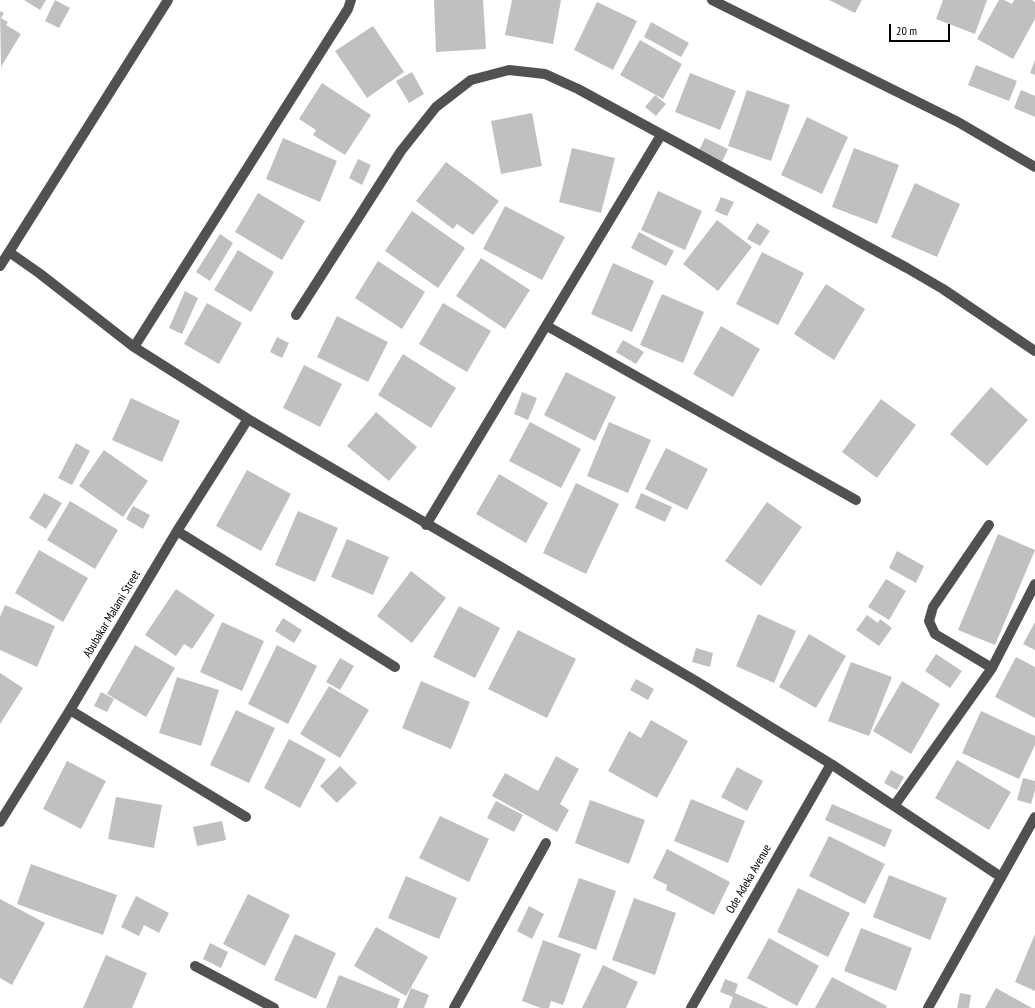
<!DOCTYPE html>
<html>
<head>
<meta charset="utf-8">
<style>
	body { margin:0 }
	#map { position:relative; width:1035px; height:1008px; overflow:hidden; background:#fff; font-family:"PT Sans Narrow",sans-serif }
	canvas { display:block }
	.scale { position:absolute; left:889px; top:24px; width:61px; height:18px; box-sizing:border-box; border:2px solid #000; border-top:0; padding-left:5px; font-size:12px; line-height:14px; white-space:nowrap; color:#000; -webkit-text-stroke:3px #fff; paint-order:stroke }
</style>
</head>
<body>
<div id="map">
<canvas width="1035" height="1008"></canvas>
<div class="scale">20 m</div>
</div>
<script>
const ctx = document.querySelector('canvas').getContext('2d');
ctx.lineJoin = 'round';
function fillPath(path, color) {
  ctx.fillStyle = color;
  ctx.fill(path, 'evenodd');
}
function poly(rows) {
  const path = new Path2D();
  for (const r of rows) {
    path.moveTo(r[0], r[1]);
    for (let i = 2; i < r.length; i += 2) path.lineTo(r[i], r[i + 1]);
  }
  return path;
}
function stroke(path, color, width, dash) {
  ctx.strokeStyle = color;
  ctx.lineWidth = width;
  ctx.lineCap = dash ? 'butt' : 'round';
  ctx.setLineDash(dash || []);
  ctx.stroke(path);
}
function label(font, color, halo, rows, align = 'center') {
  ctx.font = font + ' "PT Sans Narrow",sans-serif';
  ctx.lineWidth = 4;
  ctx.setLineDash([]);
  ctx.textBaseline = 'middle';
  ctx.strokeStyle = halo;
  ctx.fillStyle = color;
  for (const [text, x, y, turn = 0] of rows) {
    ctx.save();
    ctx.translate(x, y);
    ctx.rotate((+turn || 0) * Math.PI / 180);
    ctx.textAlign = isNaN(turn) ? turn : align;
    if (halo) ctx.strokeText(text, 0, 0);
    ctx.fillText(text, 0, 0);
    ctx.restore();
  }
}
fillPath(poly([
	[24,0,46,0,40,10],
	[55,0,70,8,59,28,45,21],
	[434,0,483,0,486,49,436,52],
	[512,0,561,0,553,44,505,35],
	[829,0,862,0,855,13],
	[943,0,987,0,975,34,936,19],
	[999,0,1004,0,1012,4,1014,0,1032,0,1035,2,1035,19,1013,59,977,39],
	[597,2,637,21,613,70,574,50],
	[0,11,4,13,1,18,8,22,6,25,21,34,1,67],
	[651,22,689,43,681,57,644,37],
	[373,26,404,72,367,98,335,51],
	[640,40,682,64,663,99,620,75],
	[1035,60,1035,75,1030,73],
	[976,65,1017,81,1009,101,968,85],
	[412,72,424,94,409,103,396,81],
	[690,73,736,91,720,130,675,112],
	[322,83,371,115,345,155,313,135,316,130,299,119],
	[747,90,790,105,771,161,728,146],
	[1021,90,1035,96,1035,117,1014,108],
	[655,95,666,104,656,116,645,107],
	[532,113,542,166,501,174,491,121],
	[807,117,848,137,822,194,781,175],
	[283,138,337,161,320,202,266,179],
	[705,138,728,149,722,162,699,150],
	[572,148,615,158,601,213,559,202],
	[854,148,899,165,877,224,832,207],
	[358,159,371,165,362,185,349,178],
	[446,162,499,201,473,235,457,224,453,229,416,201],
	[915,183,960,204,937,257,891,237],
	[658,191,702,211,685,250,641,230],
	[258,193,305,221,282,260,235,232],
	[721,197,734,202,727,216,715,211],
	[505,206,565,237,542,280,483,249],
	[412,211,465,248,438,288,385,251],
	[717,220,752,247,718,291,683,264],
	[757,223,770,231,760,246,747,239],
	[639,232,674,251,666,266,631,248],
	[220,234,233,243,210,281,196,272],
	[238,250,274,272,251,312,214,290],
	[762,252,804,273,778,325,736,304],
	[481,258,530,290,505,329,456,296],
	[378,261,425,292,402,329,355,298],
	[613,263,654,281,632,332,591,314],
	[826,284,865,309,834,360,794,334],
	[185,291,198,298,182,334,169,328],
	[662,294,704,312,683,363,640,345],
	[207,303,242,323,219,364,184,344],
	[443,303,491,331,467,372,419,344],
	[337,316,388,342,368,382,317,357],
	[721,326,760,349,733,397,693,374],
	[277,337,289,343,282,358,270,352],
	[623,340,644,352,636,364,616,352],
	[403,354,456,388,431,428,378,395],
	[304,365,342,384,320,427,283,408],
	[566,372,616,397,595,441,544,415],
	[991,387,1028,420,987,466,950,434],
	[522,392,537,398,528,420,514,414],
	[131,398,180,421,162,462,112,440],
	[881,399,916,425,877,478,842,452],
	[376,412,417,447,389,481,347,446],
	[530,422,581,449,561,488,509,461],
	[609,422,651,440,628,493,587,476],
	[76,443,90,451,72,485,58,478],
	[666,448,708,469,687,510,645,489],
	[104,450,148,481,123,517,79,486],
	[247,470,291,494,261,551,216,526],
	[499,474,548,503,526,543,476,514],
	[576,483,619,504,586,574,543,553],
	[44,493,62,503,46,529,29,518],
	[641,493,672,507,665,522,635,508],
	[70,501,118,530,95,569,47,540],
	[767,502,802,527,761,586,725,561],
	[133,506,150,515,143,529,126,519],
	[298,511,338,528,315,582,275,565],
	[998,534,1035,550,995,645,958,630],
	[347,539,389,557,373,595,331,577],
	[39,550,88,578,63,622,15,593],
	[897,551,924,566,916,583,889,568],
	[411,571,446,598,412,643,377,616],
	[886,579,906,591,889,620,868,607],
	[176,589,215,615,192,649,184,644,176,656,145,635],
	[5,605,55,626,37,667,0,650,0,617],
	[459,606,500,628,475,678,433,657],
	[758,614,796,631,774,683,736,666],
	[867,615,878,623,880,619,892,628,879,646,856,630],
	[283,618,302,630,294,643,275,631],
	[222,622,264,641,242,691,200,672],
	[1035,622,1035,650,1023,644],
	[518,630,576,659,547,718,488,689],
	[809,634,846,656,816,708,779,687],
	[135,645,175,668,146,717,107,694],
	[277,645,317,666,288,724,248,704],
	[696,648,713,653,710,667,692,662],
	[936,654,962,671,950,688,925,671],
	[1016,657,1035,667,1035,718,995,697],
	[340,658,354,666,340,690,326,682],
	[851,662,892,677,869,736,828,721],
	[0,673,23,688,0,724],
	[177,677,219,690,201,746,159,733],
	[636,679,654,689,648,700,630,690],
	[421,681,470,702,451,749,402,728],
	[902,681,940,704,911,754,873,731],
	[329,686,369,710,340,758,300,734],
	[101,692,114,699,107,712,94,706],
	[236,710,275,728,249,783,210,765],
	[981,711,1035,736,1035,745,1019,779,962,753],
	[651,720,688,741,657,798,608,771,629,731,641,738],
	[289,739,326,759,300,808,264,788],
	[556,756,579,769,560,804,569,810,557,832,492,796,505,773,538,791],
	[957,760,1011,792,989,830,935,798],
	[67,761,106,781,81,829,43,809],
	[340,766,357,783,337,803,320,786],
	[737,767,763,781,747,811,721,797],
	[891,770,904,777,897,790,884,783],
	[1023,778,1035,781,1035,790,1031,804,1017,800],
	[116,797,162,805,154,848,108,839],
	[691,799,745,821,728,863,674,841],
	[590,800,645,820,629,864,575,843],
	[496,801,523,815,514,832,487,818],
	[832,804,892,830,885,847,825,820],
	[440,816,489,839,469,882,419,858],
	[222,821,226,840,197,846,193,827],
	[829,836,885,864,865,904,809,876],
	[667,849,730,882,714,915,666,890,667,885,653,878],
	[31,864,117,895,103,935,17,904],
	[889,875,947,898,930,940,873,917],
	[406,876,457,898,439,939,388,918],
	[579,878,616,891,596,950,558,937],
	[798,888,850,913,828,957,777,932],
	[248,894,290,915,265,966,223,944],
	[136,896,169,913,159,933,144,925,139,936,121,927],
	[634,898,676,913,655,975,612,960],
	[0,899,45,923,12,985,0,978],
	[529,906,544,914,532,939,517,931],
	[376,927,428,957,406,996,354,966],
	[861,928,912,948,896,991,844,971],
	[295,934,336,953,316,999,274,980],
	[1035,934,1035,991,1015,982],
	[769,938,819,966,797,1006,747,978],
	[543,940,581,954,563,1005,551,1001,549,1008,541,1008,522,1001],
	[210,943,228,952,221,968,203,959],
	[106,955,147,973,132,1008,83,1008],
	[603,965,638,982,626,1008,582,1008],
	[339,975,400,999,397,1008,326,1008],
	[832,977,887,1006,886,1008,815,1008],
	[725,979,738,984,735,993,769,1008,729,1008,733,997,720,992],
	[411,988,429,995,424,1008,403,1008],
	[996,988,1032,1008,985,1008],
	[960,993,971,995,969,1008,957,1008]
]), '#c0c0c0');
stroke(poly([
	[168,0,9,252,39,273,134,347,248,419,696,681,831,764,1001,877],
	[712,0,958,122,1035,167],
	[0,266,9,252],
	[296,315,401,151,436,107,471,80,509,70,545,74,578,89,907,268,943,289,1035,351],
	[547,326,856,500],
	[134,347,348,9,351,0],
	[426,525,661,135],
	[989,525,933,607,929,621,935,634,992,668],
	[177,531,395,667],
	[70,710,246,817],
	[894,806,992,668,1035,584],
	[0,822,70,710,177,531,248,419],
	[195,966,274,1008],
	[454,1008,546,843],
	[691,1008,831,764],
	[928,1008,1035,817]
]), '#515151', 10);
label('12px', '#000', '#fff', [
	["Abubakar Malami Street",112,614,-59],
	["Ode Adeka Avenue",749,879,-60]
]);
</script>
</body>
</html>
